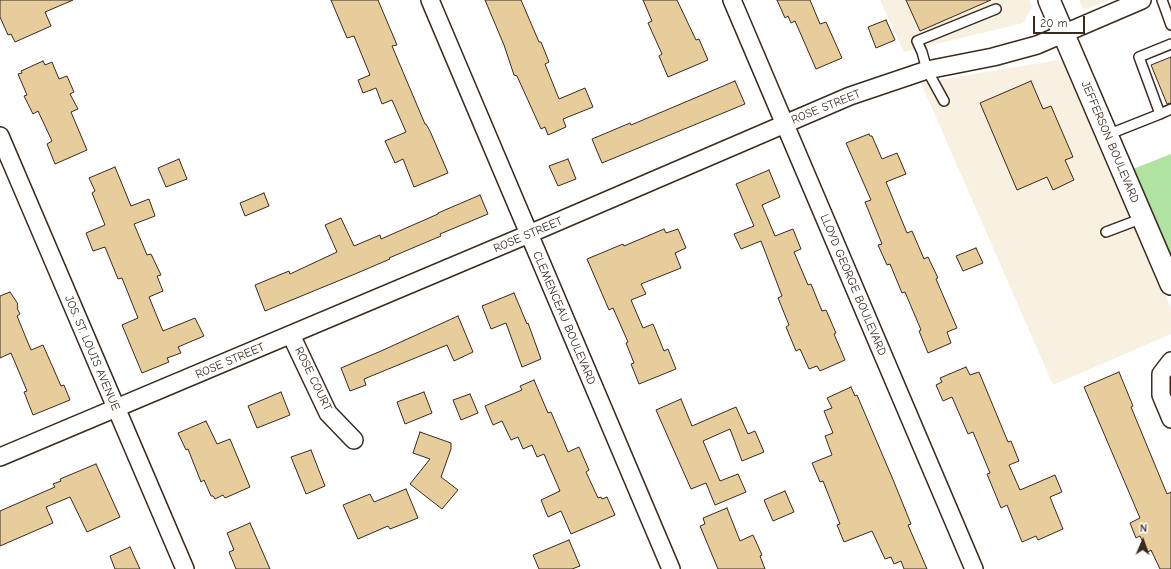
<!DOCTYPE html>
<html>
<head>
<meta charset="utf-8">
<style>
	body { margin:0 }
	#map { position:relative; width:1171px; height:569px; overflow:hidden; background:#fff; font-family:"Comic Neue",sans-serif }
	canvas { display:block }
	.north { position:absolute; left:1123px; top:521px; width:40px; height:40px; -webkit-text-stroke:3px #fff; paint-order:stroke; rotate:2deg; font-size:11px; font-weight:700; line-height:16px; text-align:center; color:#3b2a1e }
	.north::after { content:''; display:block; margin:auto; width:14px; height:18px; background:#3b2a1e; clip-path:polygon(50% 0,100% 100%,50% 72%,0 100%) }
	.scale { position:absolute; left:1033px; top:16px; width:52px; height:18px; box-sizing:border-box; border:2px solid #3b2a1e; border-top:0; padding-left:5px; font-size:12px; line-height:14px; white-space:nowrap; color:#3b2a1e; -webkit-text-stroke:3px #fff; paint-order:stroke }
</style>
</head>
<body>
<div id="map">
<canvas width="1171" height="569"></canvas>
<div class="north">N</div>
<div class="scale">20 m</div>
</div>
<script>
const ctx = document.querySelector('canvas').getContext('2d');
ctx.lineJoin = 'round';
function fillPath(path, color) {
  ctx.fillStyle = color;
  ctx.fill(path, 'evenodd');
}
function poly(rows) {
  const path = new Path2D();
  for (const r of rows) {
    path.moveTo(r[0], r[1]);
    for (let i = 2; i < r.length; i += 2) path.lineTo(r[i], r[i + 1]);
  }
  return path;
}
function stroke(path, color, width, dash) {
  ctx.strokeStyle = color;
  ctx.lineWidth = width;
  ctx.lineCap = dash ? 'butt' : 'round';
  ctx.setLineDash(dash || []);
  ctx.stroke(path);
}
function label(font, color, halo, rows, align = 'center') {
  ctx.font = font + ' "Comic Neue",sans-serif';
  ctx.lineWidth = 3;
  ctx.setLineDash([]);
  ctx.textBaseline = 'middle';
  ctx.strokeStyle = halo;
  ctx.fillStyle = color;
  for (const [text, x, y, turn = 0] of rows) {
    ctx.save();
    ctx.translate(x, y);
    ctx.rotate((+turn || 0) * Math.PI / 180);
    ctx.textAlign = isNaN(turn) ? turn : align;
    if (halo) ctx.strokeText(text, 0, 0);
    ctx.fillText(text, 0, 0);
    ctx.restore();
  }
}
fillPath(poly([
	[880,0,1029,0,1032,7,1023,23,904,52],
	[1079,0,1110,0,1084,10],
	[1064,59,1171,308,1171,334,1053,385,921,83]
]), '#f8f0e1');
fillPath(poly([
	[1171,154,1171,256,1133,169]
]), '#b0e2a2');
const building = poly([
	[0,0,73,0,45,12,51,26,15,42,11,34,8,35,0,17,0,0],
	[331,0,378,0,397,45,392,46,425,124,426,124,430,131,448,173,414,187,403,159,395,163,385,141,406,132,392,100,382,104,376,88,363,93,358,80,370,75,354,36,347,38,331,0],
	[485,0,521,0,539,42,541,42,549,62,545,64,559,99,585,88,593,107,563,119,566,127,548,135,545,127,541,129,517,76,514,75,504,45,485,0],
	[643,0,677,0,696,40,699,39,708,60,668,77,659,56,662,54,648,23,652,21,643,0],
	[777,0,810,0,820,24,826,22,842,58,816,69,795,21,791,23,788,16,785,18,777,0],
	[906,0,991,0,920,31,906,0],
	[886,20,895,40,876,48,868,27,886,20],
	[1171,57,1171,103,1167,104,1151,65,1171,57],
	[43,61,45,65,52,62,59,79,67,76,74,92,70,94,78,109,71,112,87,150,55,164,47,144,52,141,38,111,33,114,24,96,27,95,18,74,22,73,21,71,43,61],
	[735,81,745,104,602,163,592,139,630,123,631,125,735,81],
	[1031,81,1043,109,1051,106,1073,157,1065,160,1074,180,1053,190,1047,177,1017,190,980,103,1031,81],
	[869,134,870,136,872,136,882,159,897,153,906,174,886,182,907,233,912,231,924,259,928,257,938,278,936,279,957,328,947,332,951,343,928,353,919,331,921,330,905,292,902,293,890,264,887,265,878,245,882,244,865,202,871,200,846,143,869,134],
	[179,159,187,179,166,187,158,168,179,159],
	[568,159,576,179,558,186,549,166,568,159],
	[115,167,131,206,149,199,155,216,134,224,147,255,151,254,161,275,157,276,163,291,149,297,163,331,195,318,204,336,178,347,181,353,167,358,169,362,142,373,122,325,138,318,122,278,118,279,105,247,93,251,86,233,105,225,92,193,95,191,89,178,115,167],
	[769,170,780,197,762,205,775,236,793,229,801,249,794,252,808,285,811,284,822,311,826,310,836,333,834,334,845,360,820,371,817,366,809,369,800,349,796,351,786,327,789,325,778,298,782,296,761,241,741,249,734,234,754,226,736,184,769,170],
	[264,193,269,206,245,216,240,203,264,193],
	[480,195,488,214,440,234,441,236,389,258,390,259,355,274,265,311,255,285,289,271,290,274,337,252,325,225,341,218,354,246,380,235,381,239,438,214,438,213,480,195],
	[664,229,666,233,678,229,686,248,675,253,681,268,641,284,646,294,631,300,643,328,653,324,664,351,668,349,676,369,639,384,631,364,634,363,626,343,628,342,613,308,609,310,587,259,623,244,624,246,664,229],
	[976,248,983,263,963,271,956,256,976,248],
	[10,292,18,304,17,305,18,307,17,308,20,314,17,316,31,350,43,345,61,386,64,385,70,400,33,415,24,392,27,391,11,353,0,358,0,296,10,292],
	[514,293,527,324,528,323,541,359,522,367,506,323,491,329,482,306,514,293],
	[458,316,473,352,454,361,447,345,364,379,366,385,350,391,341,368,381,351,458,316],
	[966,367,970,375,979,372,1008,442,1011,441,1019,461,1009,465,1020,490,1055,475,1062,492,1050,497,1063,529,1038,540,1036,536,1022,542,1007,505,1001,508,987,474,990,473,973,432,968,434,952,397,943,401,936,385,942,382,940,378,966,367],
	[1119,372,1133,406,1131,407,1167,494,1171,492,1171,569,1160,569,1151,550,1148,552,1140,536,1136,538,1130,523,1140,518,1084,387,1119,372],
	[534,380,548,413,551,412,568,452,579,447,589,470,586,472,598,498,601,497,602,499,607,497,615,515,571,534,561,511,548,517,541,500,560,491,544,454,537,457,532,445,523,449,518,437,511,440,502,421,493,425,485,406,522,390,520,386,534,380],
	[851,387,855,396,857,395,894,482,911,524,908,525,927,569,904,569,901,561,894,564,891,557,885,559,872,531,844,542,837,525,840,524,823,481,820,482,812,463,832,455,825,436,833,433,824,411,832,408,827,398,851,387],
	[281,392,290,415,257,428,248,406,281,392],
	[424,392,432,413,405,424,397,402,424,392],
	[470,394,478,413,461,420,453,400,470,394],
	[681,399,692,426,736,407,748,434,755,431,764,452,742,461,730,429,703,441,720,481,738,474,746,492,715,505,706,483,691,489,656,410,681,399],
	[206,421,217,444,230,439,250,487,225,498,223,495,215,499,213,496,211,496,204,480,201,482,188,449,186,450,178,433,206,421],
	[420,432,451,443,451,449,441,477,458,490,442,509,410,484,430,459,413,453,420,432],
	[311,450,325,486,306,494,291,457,311,450],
	[96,464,120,517,87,532,70,497,46,507,53,523,0,546,0,511,55,487,53,484,61,481,60,479,96,464],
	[406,489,418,518,390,529,388,526,358,539,343,505,370,494,374,502,406,489],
	[785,491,794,512,773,521,764,500,785,491],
	[727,508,740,541,753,535,762,555,760,556,765,569,718,569,700,526,705,524,703,518,727,508],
	[250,523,270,569,236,569,229,552,234,550,227,533,250,523],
	[569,540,580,566,572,569,539,569,533,555,569,540],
	[130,547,140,569,115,569,110,556,130,547]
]);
fillPath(building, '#e7cd9c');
stroke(building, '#3b2a1e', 1);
const service = poly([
	[1162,0,1171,25],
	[944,101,927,70,922,52,917,41,996,9],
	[1160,114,1171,109],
	[1107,135,1160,114,1139,57,1171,44],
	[1106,232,1143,218]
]);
const minor = poly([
	[430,0,671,569],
	[732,0,974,569],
	[0,136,185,569],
	[291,335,328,413,354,440],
	[1171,361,1161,374,1161,395,1171,419],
	[0,457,529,234,850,96,927,70,993,57,1037,45,1142,0]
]);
const tertiary = poly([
	[1049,0,1171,284]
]);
stroke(service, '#3b2a1e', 12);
stroke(minor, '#3b2a1e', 20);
stroke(tertiary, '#3b2a1e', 24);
stroke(service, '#fff', 9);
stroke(minor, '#fff', 17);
stroke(tertiary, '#fff', 21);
label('12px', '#3b2a1e', '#fff', [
	["ROSE STREET",826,107,-22],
	["JEFFERSON BOULEVARD",1110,142,67],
	["ROSE STREET",528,235,-23],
	["LLOYD GEORGE BOULEVARD",853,285,67],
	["CLEMENCEAU BOULEVARD",564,318,67],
	["JOS. ST. LOUIS AVENUE",92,353,67],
	["ROSE STREET",230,361,-23],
	["ROSE COURT",313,379,64]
]);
</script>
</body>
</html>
